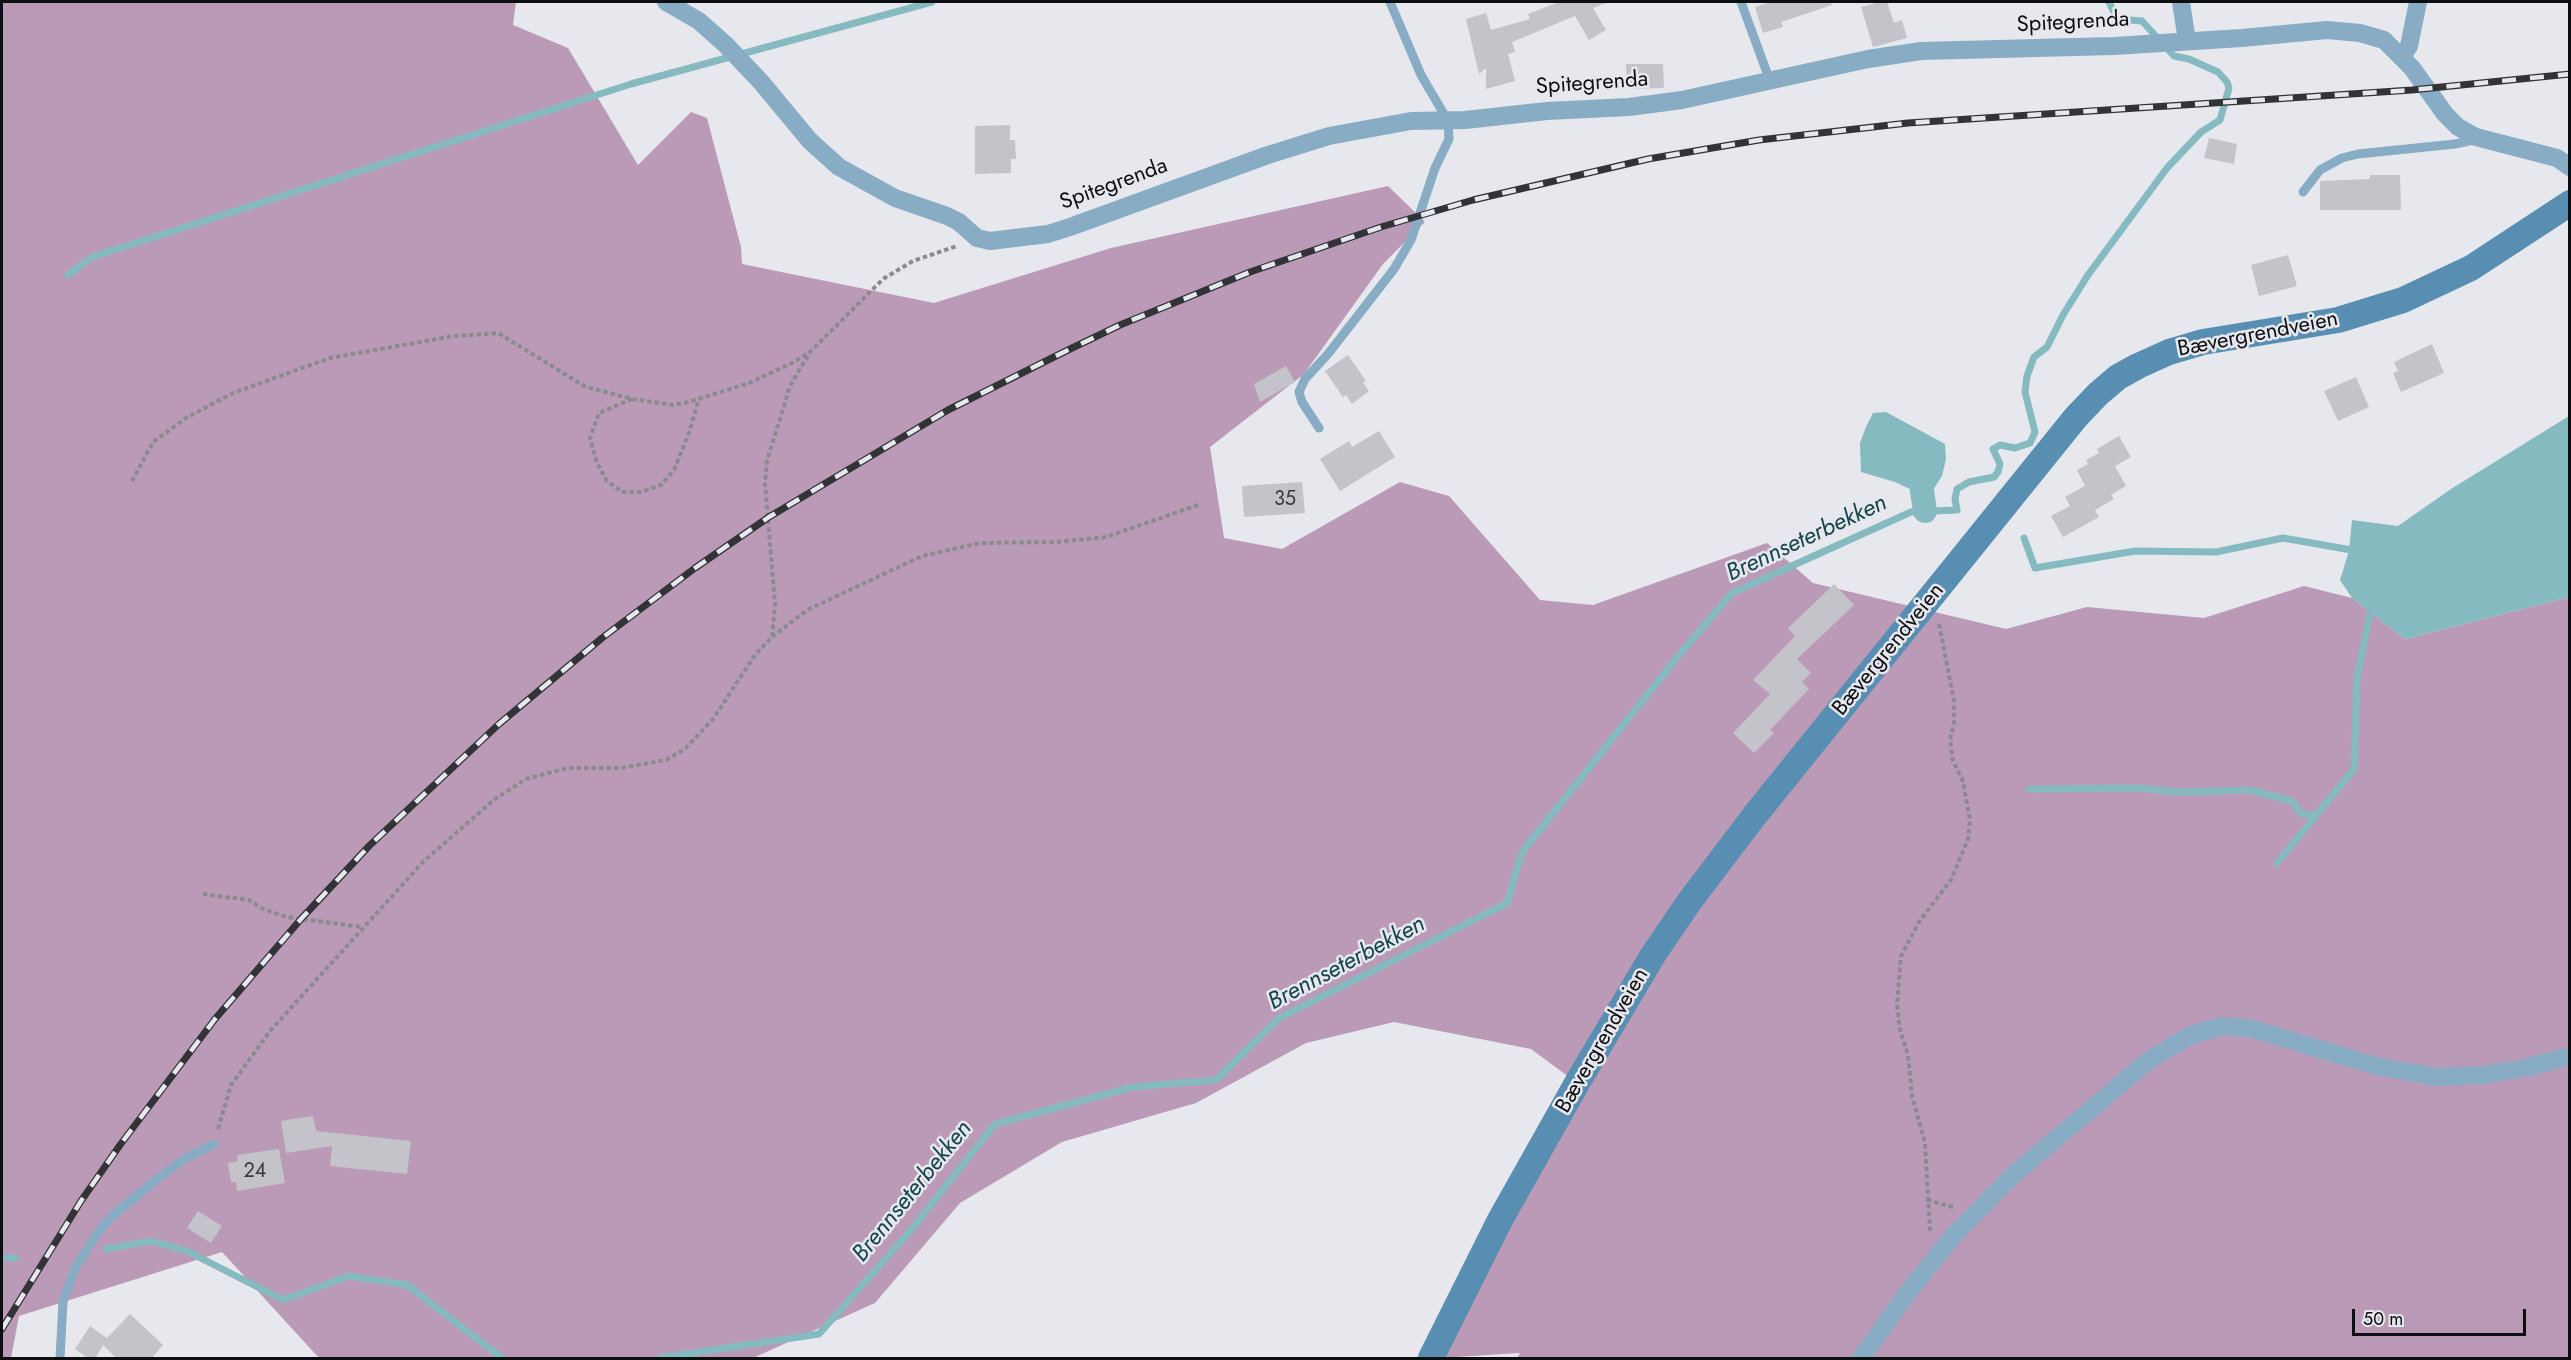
<!DOCTYPE html>
<html>
<head>
<meta charset="utf-8">
<style>
	body { margin:0 }
	#map { position:relative; width:2571px; height:1360px; overflow:hidden; background:#e6e8ee; font-family:Jost,sans-serif }
	canvas { display:block }
	.frame { position:absolute; inset:0; border:3px solid #0d0e10; pointer-events:none }
	.scale { position:absolute; left:2352px; top:1309px; width:174px; height:27px; box-sizing:border-box; border:3px solid #0d0e10; border-top:0; padding-left:8px; font-size:18px; line-height:21px; white-space:nowrap; color:#0d0e10; -webkit-text-stroke:4px #e6e8ee; paint-order:stroke }
</style>
</head>
<body>
<div id="map">
<canvas width="2571" height="1360"></canvas>
<div class="frame"></div>
<div class="scale">50 m</div>
</div>
<script>
const ctx = document.querySelector('canvas').getContext('2d');
ctx.lineJoin = 'round';
function fillPath(path, color) {
  ctx.fillStyle = color;
  ctx.fill(path, 'evenodd');
}
function poly(rows) {
  const path = new Path2D();
  for (const r of rows) {
    path.moveTo(r[0], r[1]);
    for (let i = 2; i < r.length; i += 2) path.lineTo(r[i], r[i + 1]);
  }
  return path;
}
function stroke(path, color, width, dash) {
  ctx.strokeStyle = color;
  ctx.lineWidth = width;
  ctx.lineCap = dash ? 'butt' : 'round';
  ctx.setLineDash(dash || []);
  ctx.stroke(path);
}
function label(font, color, halo, rows, align = 'center') {
  ctx.font = font + ' Jost,sans-serif';
  ctx.lineWidth = 5;
  ctx.setLineDash([]);
  ctx.textBaseline = 'middle';
  ctx.strokeStyle = halo;
  ctx.fillStyle = color;
  for (const [text, x, y, turn = 0] of rows) {
    ctx.save();
    ctx.translate(x, y);
    ctx.rotate((+turn || 0) * Math.PI / 180);
    ctx.textAlign = isNaN(turn) ? turn : align;
    if (halo) ctx.strokeText(text, 0, 0);
    ctx.fillText(text, 0, 0);
    ctx.restore();
  }
}
fillPath(poly([
	[2,2,516,2,513,25,568,48,638,165,691,112,707,118,741,247,742,264,934,303,1111,248,1388,186,1425,222,1383,264,1304,374,1210,447,1224,538,1282,549,1400,482,1449,496,1540,600,1593,605,1767,543,1813,583,2006,629,2087,607,2204,618,2304,586,2352,598,2405,639,2569,597,2569,1358,1517,1358,1520,1353,1439,1358,1569,1077,1531,1049,1394,1022,1306,1043,1196,1103,1062,1142,960,1203,875,1303,753,1358,319,1358,222,1252,19,1316,11,1358,2,1358]
]), '#bb9ab7');
fillPath(poly([
	[1886,412,1945,444,1946,459,1942,476,1933,490,1916,492,1895,482,1861,472,1860,443,1866,427,1873,413],
	[2569,416,2569,597,2405,639,2352,598,2340,580,2349,551,2352,520,2398,526,2451,489]
]), '#85bac1');
stroke(poly([
	[68,275,92,257,631,84,932,2],
	[2024,538,2035,568,2135,551,2216,552,2283,538,2357,551],
	[2029,789,2137,788,2181,792,2250,790,2292,801,2301,814,2315,815],
	[2277,863,2354,769,2357,678,2370,612,2376,606],
	[106,1249,151,1241,187,1251,283,1300,349,1276,407,1285,502,1358],
	[2,1258,15,1258],
	[659,1358,819,1334,910,1231,995,1124,1133,1087,1216,1080,1279,1018,1507,903,1522,852,1679,655,1732,593,1911,512,1957,510,1955,499,1957,489,1969,482,1994,477,1998,472,2000,464,1993,449,2000,445,2015,448,2030,443,2035,432,2025,392,2027,376,2034,357,2047,347,2063,315,2088,275,2167,168,2201,132,2220,120,2229,88,2227,82,2218,72,2189,59,2174,56,2142,21,2117,19,2109,2]
]), '#85bac1', 7);
stroke(poly([
	[1922,491,1925,511]
]), '#85bac1', 24);
fillPath(poly([
	[1559,2,1608,2,1593,8,1606,30,1589,40,1575,16,1512,42,1515,52,1508,54,1515,81,1486,89,1486,68,1479,74,1466,19,1486,13,1491,30,1530,19,1528,14],
	[1771,2,1831,2,1832,5,1781,22,1783,27,1763,33,1755,7],
	[1880,2,1887,2,1894,23,1902,20,1907,38,1873,47,1861,7],
	[1626,64,1663,64,1664,88,1627,89],
	[1010,125,1010,140,1015,140,1016,159,1011,159,1011,173,975,174,975,126],
	[2209,138,2237,144,2234,164,2204,158],
	[2370,175,2400,175,2401,210,2320,210,2320,181,2370,179],
	[2288,255,2297,286,2259,296,2251,265],
	[2432,344,2444,373,2401,392,2393,373,2398,371,2394,362],
	[1348,355,1366,381,1363,383,1369,391,1352,404,1346,395,1343,397,1325,371],
	[1286,366,1295,382,1260,402,1254,384],
	[2356,377,2369,407,2338,421,2324,391],
	[1379,431,1395,457,1340,491,1320,459,1349,441,1352,447],
	[2119,436,2131,457,2115,466,2126,486,2111,495,2114,499,2095,510,2099,517,2063,537,2051,516,2070,506,2065,497,2085,486,2077,470,2088,464,2086,460,2099,453,2097,449],
	[1302,482,1305,513,1244,517,1242,486],
	[1834,584,1854,605,1797,659,1811,673,1802,682,1809,689,1770,730,1774,733,1754,753,1733,733,1770,694,1753,680,1795,636,1788,628],
	[313,1116,316,1131,411,1141,407,1174,330,1166,332,1146,286,1153,281,1121],
	[279,1149,285,1183,237,1191,236,1182,231,1182,228,1163,238,1161,237,1155],
	[198,1211,222,1226,211,1243,187,1228],
	[130,1314,163,1345,151,1359,117,1359,103,1345,95,1359,89,1359,75,1349,90,1326,107,1338]
]), '#c4c3c9');
stroke(poly([
	[632,399,599,413,590,438,597,463,607,481,622,492,641,492,661,485,674,470,689,433,699,399],
	[132,481,153,442,186,418,233,393,330,358,454,336,498,333,586,387,633,399,673,405,689,402,749,383,790,364,810,352,883,279,913,261,957,246],
	[772,637,807,610,922,556,980,543,1055,542,1106,537,1201,504],
	[203,894,249,900,263,909,287,917,362,927],
	[218,1129,231,1085,270,1031,423,862,495,799,526,779,568,768,621,768,666,760,685,749,713,719,755,655,772,637,775,604,765,483,767,461,790,386,810,352],
	[1927,1200,1953,1207],
	[1930,1231,1925,1143,1912,1096,1908,1055,1900,1030,1897,1005,1901,956,1919,922,1951,880,1968,839,1970,821,1963,781,1953,761,1950,740,1954,724,1954,701,1939,624]
]), '#898b8f', 4, [4.5, 3]);
stroke(poly([
	[1741,2,1770,81],
	[2303,192,2320,170,2342,158,2358,154,2455,144,2469,141,2476,137],
	[1319,428,1302,402,1299,392,1305,379,1328,354,1394,269,1411,240,1435,168,1449,139,1448,121,1421,75,1390,2],
	[60,1358,63,1302,75,1268,99,1231,113,1215,157,1179,184,1159,214,1144]
]), '#88acc4', 9);
stroke(poly([
	[666,2,699,21,726,45,761,82,810,141,839,167,895,198,947,216,959,222,977,238,990,241,1048,234,1070,227,1268,155,1329,136,1411,121,1465,120,1547,111,1629,107,1682,100,1868,59,1921,51,2114,46,2242,38,2327,30,2360,33,2384,40,2412,68,2445,114,2458,127,2476,137,2557,158,2570,167],
	[2181,2,2187,41],
	[2402,57,2409,46,2418,2],
	[1861,1358,1911,1288,1953,1236,2012,1176,2149,1060,2191,1035,2223,1026,2249,1028,2376,1066,2435,1077,2484,1075,2529,1067,2570,1056]
]), '#88acc4', 18);
stroke(poly([
	[1431,1358,1500,1220,1577,1083,1653,955,1689,902,1755,815,2076,417,2098,394,2118,377,2138,366,2169,352,2203,342,2338,320,2403,300,2471,268,2570,203]
]), '#578eb1', 26);
const rail = poly([
	[2,1329,81,1201,120,1145,215,1019,301,919,369,846,499,724,602,638,695,568,769,517,948,410,1068,350,1120,325,1250,272,1381,227,1473,200,1648,159,1759,140,1908,123,2412,90,2570,74]
]);
stroke(rail, '#323336', 7);
stroke(rail, '#e6e8ee', 4.5, [14]);
label('20px', '#3b3b3e', null, [
	["35",1285,500],
	["24",255,1172]
]);
label('22px', '#0d0e10', '#e6e8ee', [
	["Spitegrenda",2073,23,-3],
	["Spitegrenda",1592,84,-4],
	["Spitegrenda",1114,185,-20],
	["Bævergrendveien",2258,335,-11],
	["Bævergrendveien",1889,650,-51],
	["Bævergrendveien",1603,1041,-60]
]);
label('italic 24px', '#14454b', '#e6e8ee', [
	["Brennseterbekken",1807,539,-25],
	["Brennseterbekken",1347,964,-28],
	["Brennseterbekken",913,1192,-51]
]);
</script>
</body>
</html>
